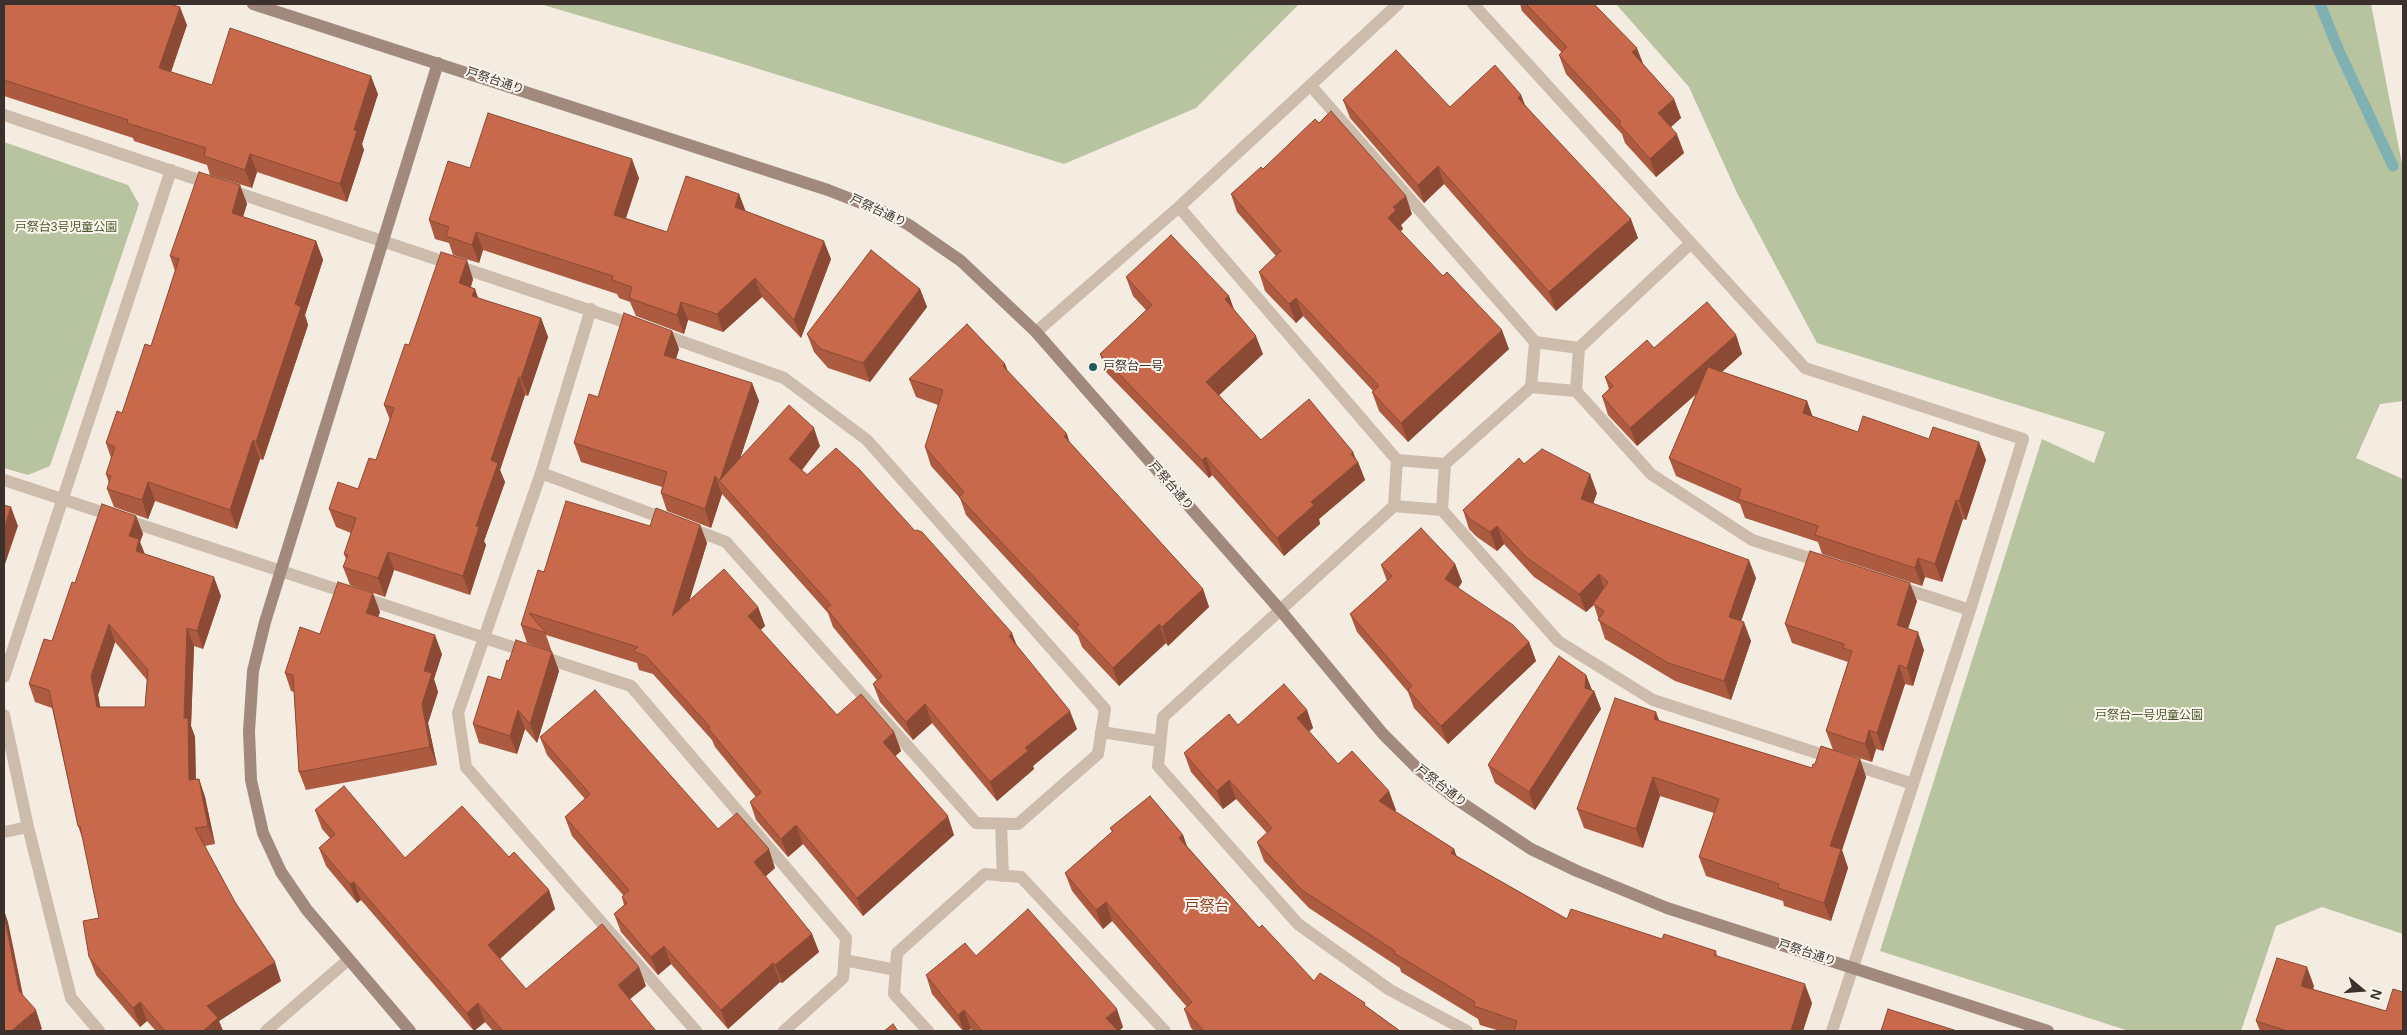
<!DOCTYPE html>
<html>
<head>
<meta charset="utf-8">
<style>
	body { margin:0 }
	#map { position:relative; width:2407px; height:1035px; overflow:hidden; background:#f4ebe1; font-family:Arial,sans-serif }
	canvas { display:block }
	.frame { position:absolute; inset:0; border:5px solid #3b302b; pointer-events:none }
	.north { position:absolute; left:2337px; top:965px; width:50px; height:50px; -webkit-text-stroke:4px #fbf5ee; paint-order:stroke; rotate:108deg; font-size:14px; font-weight:700; line-height:20px; text-align:center; color:#3b302b }
	.north::after { content:''; display:block; margin:auto; width:18px; height:22px; background:#3b302b; clip-path:polygon(50% 0,100% 100%,50% 72%,0 100%) }
</style>
</head>
<body>
<div id="map">
<canvas width="2407" height="1035"></canvas>
<div class="frame"></div>
<div class="north">N</div>
</div>
<script>
const ctx = document.querySelector('canvas').getContext('2d');
ctx.lineJoin = 'round';
function fillPath(path, color) {
  ctx.fillStyle = color;
  ctx.fill(path, 'evenodd');
}
function poly(rows) {
  const path = new Path2D();
  for (const r of rows) {
    path.moveTo(r[0], r[1]);
    for (let i = 2; i < r.length; i += 2) path.lineTo(r[i], r[i + 1]);
  }
  return path;
}
function stroke(path, color, width, dash) {
  ctx.strokeStyle = color;
  ctx.lineWidth = width;
  ctx.lineCap = dash ? 'butt' : 'round';
  ctx.setLineDash(dash || []);
  ctx.stroke(path);
}
function label(font, color, halo, rows, align = 'center') {
  ctx.font = font + ' Arial,"Noto Sans JP",sans-serif';
  ctx.lineWidth = 4;
  ctx.setLineDash([]);
  ctx.textBaseline = 'middle';
  ctx.strokeStyle = halo;
  ctx.fillStyle = color;
  for (const [text, x, y, turn = 0] of rows) {
    ctx.save();
    ctx.translate(x, y);
    ctx.rotate((+turn || 0) * Math.PI / 180);
    ctx.textAlign = isNaN(turn) ? turn : align;
    if (halo) ctx.strokeText(text, 0, 0);
    ctx.fillText(text, 0, 0);
    ctx.restore();
  }
}
fillPath(poly([
	[540,4,1299,4,1196,108,1064,164,717,56],
	[1616,4,2371,4,2403,169,2403,401,2380,404,2356,458,2403,479,2403,934,2322,907,2276,926,2241,1031,2129,1031,1880,951,2042,439,2094,463,2105,432,1817,343,1738,195,1689,87],
	[4,142,128,185,139,204,50,466,28,475,4,468]
]), '#b8c4a0');
stroke(poly([
	[2320,4,2339,51,2393,166]
]), '#7fb0b2', 11);
stroke(poly([
	[1473,4,1805,368,2023,439,1970,610,1832,1031],
	[1311,86,1535,342,1579,348,1691,243],
	[4,115,637,326],
	[1179,207,1397,460,1394,506,1163,717,1158,766,1298,924,1390,990,1467,1031],
	[591,309,541,473,458,713,466,767,696,1031],
	[1036,332,1179,207,1398,4],
	[661,334,784,378,867,440,1105,709,1098,754,1018,824,976,823,726,542,687,527],
	[1531,387,1535,342],
	[1576,391,1579,348],
	[1397,460,1445,464],
	[541,473,668,520],
	[4,480,631,686,846,938,843,978,784,1031],
	[1394,506,1442,510,1558,641,1653,700,1913,784],
	[1442,510,1445,464,1531,387,1576,391,1651,474,1752,540,1822,562],
	[1899,587,1970,610],
	[4,677,171,170],
	[4,715,28,827,71,998,99,1031],
	[1101,732,1160,741],
	[1001,824,1003,876],
	[4,832,28,827],
	[844,960,896,970],
	[266,1031,348,960],
	[928,1031,894,994,897,953,985,874,1021,877,1165,1031]
]), '#cdbbac', 12);
stroke(poly([
	[253,4,828,190,884,212,909,225,961,261,1036,332,1281,611,1383,734,1417,768,1456,799,1531,849,1577,871,1667,908,2048,1031],
	[410,1031,307,910,281,872,263,833,251,780,249,731,253,671,265,622,438,63]
]), '#a18a7d', 12);
fillPath(poly([
	[4,4,187,25,171,72,212,85,378,94,362,144,364,150,347,202,257,172,252,188,210,175,207,165,134,141,133,138,4,96],
	[1520,4,1594,4,1643,64,1674,99,1681,118,1671,127,1684,153,1656,177,1625,143,1622,134,1566,74,1559,55,1562,53,1522,11],
	[1521,95,1525,105,1638,238,1556,311,1444,184,1424,203,1350,118,1343,100,1450,107],
	[470,168,639,178,626,218,667,232,739,194,745,211,831,259,801,338,762,297,723,332,688,320,684,334,636,316,630,302,619,298,617,294,483,250,479,263,453,255,449,243,435,239,429,220],
	[1263,169,1412,214,1401,225,1403,229,1400,231,1509,349,1408,442,1379,411,1372,392,1373,391,1303,316,1296,323,1265,291,1259,272,1276,256,1237,212,1231,194],
	[240,185,247,204,243,217,316,241,323,260,305,315,308,325,263,460,260,459,237,529,155,501,148,519,114,507,107,489,109,483,106,474,111,458,106,443,122,413,151,346,175,271,170,256],
	[1126,277,1229,296,1234,310,1263,354,1219,395,1261,440,1353,452,1356,459,1358,462,1365,480,1319,519,1320,524,1284,556,1212,475,1209,478,1106,372,1100,354,1146,310,1133,296],
	[473,279,471,287,475,289,478,298,541,318,548,337,528,396,525,395,500,470,505,482,484,541,486,545,470,595,394,570,385,597,350,585,343,567,346,559,344,554,351,533,336,527,329,509,358,489,376,460,390,420,384,405,409,345],
	[920,289,927,307,870,382,828,368,814,352,807,334],
	[672,331,679,349,676,359,752,383,759,401,740,459,820,446,802,470,1017,646,1077,729,1033,766,1034,769,997,801,932,723,913,740,880,702,873,684,877,680,833,627,828,613,722,494,711,528,667,511,661,493,662,487,581,462,574,443,598,397],
	[1736,335,1742,354,1722,372,1807,401,1812,416,1858,432,1929,439,1979,442,1986,460,1966,520,1963,519,1942,582,1925,577,1922,586,1822,554,1818,542,1745,518,1740,504,1676,476,1669,458,1696,394,1637,446,1608,415,1602,396,1609,389,1605,377],
	[1005,364,1008,372,1070,443,1203,589,1209,607,1168,646,1166,643,1119,686,1082,647,1078,636,966,515,960,498,931,466,925,447,938,405,916,397,909,379],
	[1524,464,1597,493,1593,503,1756,578,1741,621,1751,641,1731,700,1675,681,1605,639,1594,605,1586,612,1534,577,1504,544,1497,551,1477,537,1469,529,1463,510],
	[136,516,143,534,140,542,145,554,221,596,203,649,194,646,191,726,195,737,196,779,199,779,205,797,215,844,205,846,235,902,281,981,219,1021,223,1031,156,1031,147,1021,140,1027,96,975,89,957,99,918,84,843,78,826,52,708,35,702,29,684,52,641,75,583],
	[115,642,147,680,145,707,100,707,98,695],
	[700,525,707,543,689,601,758,607,765,626,760,630,837,715,894,732,901,751,895,756,954,835,863,916,803,844,788,857,756,820,750,802,756,797,715,747,712,740,653,674,639,670,637,663,546,635,552,652,527,643,521,625,544,572,650,526],
	[1455,564,1462,582,1458,588,1529,642,1536,661,1448,744,1414,708,1408,692,1357,632,1350,614,1387,581,1381,565],
	[1917,601,1908,629,1924,650,1913,686,1905,684,1883,751,1876,749,1872,762,1833,750,1826,731,1848,662,1792,643,1785,624],
	[380,612,378,617,442,654,434,679,438,692,428,723,437,765,306,790,299,772,294,692,291,691,285,673,320,634],
	[552,652,559,671,537,743,525,729,517,754,479,743,473,724,501,680],
	[1586,675,1592,690,1594,691,1601,709,1535,810,1495,783,1488,765],
	[1307,710,1313,728,1309,731,1338,764,1396,810,1395,811,1454,849,1456,856,1567,919,1662,939,1716,951,1717,956,1812,1003,1803,1031,1500,1031,1480,1025,1478,1019,1401,972,1400,968,1309,908,1264,861,1257,842,1267,833,1236,799,1223,809,1191,772,1184,753,1238,725],
	[1660,721,1812,768,1815,764,1860,759,1866,777,1842,850,1848,868,1831,921,1784,906,1783,901,1706,876,1699,857,1714,813,1660,796,1643,848,1584,828,1577,809],
	[540,737,718,829,775,868,765,877,812,934,819,952,782,983,780,982,728,1029,671,964,658,975,621,932,614,914,624,905,622,897,623,895,572,836,565,817,585,799,547,755],
	[315,810,405,858,509,857,549,890,555,909,500,959,526,989,646,986,630,999,656,1031,493,1031,485,1022,474,1031,361,900,357,903,326,866,319,848,330,838,322,829],
	[1110,828,1183,835,1187,846,1259,928,1314,981,1366,1006,1400,1031,1194,1031,1191,1028,1184,1009,1187,1007,1112,921,1103,929,1072,891,1065,873,1112,832],
	[976,956,1123,1027,1119,1031,973,1031,971,1029,967,1031,963,1031,932,994,926,975],
	[2314,986,2313,989,2386,1011,2403,1031,2260,1031,2256,1021]
]), '#ac5a40');
fillPath(poly([
	[180,7,187,25,166,86,159,68],
	[1637,48,1644,66,1632,52],
	[371,76,378,94,362,144,364,150,347,202,340,184,354,130],
	[1521,95,1528,113,1518,98],
	[1674,99,1681,118,1665,132,1658,113],
	[1677,134,1684,153,1656,177,1650,159],
	[250,154,257,172,252,188,245,170],
	[632,159,639,178,621,233,614,215],
	[1438,166,1444,184,1424,203,1418,185],
	[240,185,247,204,238,231,232,213],
	[739,194,746,212,735,207],
	[1406,196,1412,214,1401,225,1403,229,1395,237,1388,218,1393,207],
	[1631,219,1638,238,1556,311,1549,292],
	[476,232,483,250,479,263,472,245],
	[316,241,323,260,305,315,308,325,263,460,256,442,295,304],
	[824,241,831,259,801,338,794,320],
	[467,260,473,279,466,302,459,283],
	[755,278,762,297,723,332,717,314],
	[475,289,481,307,472,296],
	[920,289,927,307,870,382,863,363],
	[1229,296,1236,315,1225,299],
	[1296,298,1303,316,1296,323,1289,304],
	[681,302,688,320,684,334,677,315],
	[541,318,548,337,528,396,521,378],
	[1502,330,1509,349,1408,442,1401,423],
	[672,331,679,349,671,374,664,355],
	[1736,335,1742,354,1637,446,1630,428],
	[1256,336,1263,354,1213,401,1206,382],
	[1005,364,1012,383,1003,366],
	[519,377,525,395,500,470,505,482,484,541,486,545,470,595,463,576,476,526,491,460],
	[752,383,759,401,729,492,720,480],
	[1807,401,1814,420,1803,413],
	[814,428,820,446,796,478,789,459],
	[1067,434,1073,453,1064,436],
	[253,440,260,459,237,529,230,510],
	[1979,442,1986,460,1966,520,1959,501],
	[1353,452,1357,463,1358,462,1365,480,1319,519,1320,524,1284,556,1277,538,1311,502],
	[1206,457,1212,475,1209,478,1202,460],
	[1590,474,1597,493,1588,518,1581,499],
	[715,476,722,494,711,528,705,509],
	[148,482,155,501,148,519,142,500],
	[1956,500,1963,519,1942,582,1935,564],
	[11,507,18,526,4,567,4,528],
	[136,516,143,534,140,542,146,558,142,569,129,536],
	[700,525,707,543,679,635,672,616],
	[1497,526,1504,544,1497,551,1490,532],
	[388,552,394,570,385,597,378,578],
	[1918,558,1925,577,1922,586,1915,568],
	[1749,560,1756,578,1736,636,1729,617],
	[1455,564,1462,582,1452,598,1445,579],
	[1599,574,1606,593,1586,612,1579,594],
	[214,577,221,596,203,649,197,631],
	[1910,583,1917,601,1903,643,1897,625],
	[1203,589,1209,607,1168,646,1162,627],
	[373,593,380,612,373,631,366,613],
	[758,607,765,626,755,635,748,616],
	[1744,622,1751,641,1731,700,1724,681],
	[109,624,115,642,98,695,104,726,97,707,91,676],
	[1159,624,1166,643,1119,686,1113,668],
	[187,628,194,646,191,726,195,737,196,799,189,780,184,718],
	[1918,632,1924,650,1913,686,1907,668],
	[1012,633,1019,651,1009,636],
	[435,635,442,654,434,679,438,692,428,723,437,765,430,747,422,704,424,671],
	[1529,642,1536,661,1448,744,1441,726],
	[552,652,559,671,537,743,530,724],
	[1899,665,1905,684,1883,751,1877,733],
	[1586,675,1593,693,1594,691,1601,709,1535,810,1529,792,1585,688],
	[925,704,932,723,913,740,906,722],
	[518,710,525,729,517,754,510,736],
	[1307,710,1313,728,1304,736,1297,718],
	[1070,711,1077,729,1033,766,1034,769,997,801,990,782,1025,748],
	[1656,712,1663,730,1654,719],
	[1869,730,1876,749,1872,762,1865,744],
	[894,732,901,751,890,761,883,742],
	[1860,759,1866,777,1842,850,1848,868,1831,921,1824,903,1830,846],
	[1653,777,1660,796,1643,848,1636,829],
	[199,779,205,797,215,844,208,826],
	[1229,780,1236,799,1223,809,1217,791],
	[1389,791,1396,810,1386,819,1379,801],
	[948,816,954,835,863,916,857,898],
	[796,825,803,844,788,857,781,839],
	[1183,835,1189,854,1179,838],
	[769,849,775,868,760,881,754,862],
	[1454,849,1461,868,1451,853],
	[354,882,361,900,357,903,350,884],
	[549,890,555,909,494,964,488,945],
	[1106,902,1112,921,1103,929,1096,910],
	[4,910,8,922,26,1010,19,991,4,915],
	[812,934,819,952,782,983,775,965],
	[664,946,671,964,658,975,651,957],
	[275,962,281,981,219,1021,223,1031,203,1031,207,1006],
	[773,963,780,982,728,1029,721,1010],
	[639,967,646,986,625,1003,618,985],
	[2307,967,2314,986,2308,1004,2301,986],
	[1805,984,1812,1003,1803,1031,1791,1031],
	[140,1002,147,1021,140,1027,133,1008],
	[478,1003,485,1022,474,1031,467,1013],
	[1117,1009,1123,1027,1119,1031,1111,1031,1106,1018],
	[36,1010,42,1029,39,1031,11,1031],
	[964,1010,971,1029,967,1031,964,1031,958,1015]
]), '#8c4a34');
const building = poly([
	[4,4,170,4,180,7,159,68,212,85,230,28,371,76,354,130,357,131,340,184,250,154,245,170,204,156,206,148,127,123,128,120,4,80,4,4],
	[1526,4,1594,4,1637,48,1632,52,1674,99,1658,113,1677,134,1650,159,1619,124,1621,122,1559,55,1567,47,1526,4],
	[1396,50,1450,107,1495,65,1521,95,1518,98,1631,219,1549,292,1438,166,1418,185,1343,100,1396,50],
	[1331,111,1406,196,1393,207,1396,210,1388,218,1443,276,1447,272,1502,330,1401,423,1372,392,1379,386,1296,298,1289,304,1259,272,1281,251,1231,194,1261,167,1263,169,1315,119,1319,123,1331,111],
	[488,113,632,159,614,215,667,232,686,176,739,194,735,207,824,241,794,320,755,278,717,314,681,302,677,315,629,298,632,287,612,280,613,276,476,232,472,245,446,236,449,227,429,220,448,161,470,168,488,113],
	[199,172,240,185,232,213,316,241,295,304,301,307,256,442,253,440,230,510,148,482,142,500,107,489,111,476,106,474,115,447,106,443,117,411,122,413,145,344,151,346,179,259,170,256,199,172],
	[1171,235,1229,296,1225,299,1256,336,1206,382,1261,440,1309,399,1353,452,1351,454,1358,462,1311,502,1314,505,1277,538,1206,457,1202,460,1100,354,1152,305,1126,277,1171,235],
	[871,250,920,289,863,363,821,349,807,334,871,250],
	[441,252,467,260,459,283,475,289,472,296,541,318,521,378,519,377,491,460,498,463,476,526,479,527,463,576,388,552,378,578,343,567,348,555,344,554,356,518,329,509,338,482,358,489,369,458,376,460,394,408,384,405,405,344,409,345,441,252],
	[1707,302,1736,335,1630,428,1602,396,1613,386,1605,377,1647,340,1654,348,1707,302],
	[624,313,672,331,664,355,752,383,720,480,789,405,814,428,789,459,807,475,836,448,859,469,915,531,917,530,922,532,1012,633,1009,636,1070,711,1025,748,1028,751,990,782,925,704,906,722,873,684,882,676,826,608,831,605,715,476,705,509,661,493,667,472,574,443,589,394,598,397,624,313],
	[967,324,1005,364,1003,366,1067,434,1064,436,1203,589,1162,627,1159,624,1113,668,1076,628,1079,625,959,497,964,492,925,447,943,390,909,379,967,324],
	[1708,367,1807,401,1803,413,1858,432,1863,416,1929,439,1933,427,1979,442,1959,501,1956,500,1935,564,1918,558,1915,568,1815,535,1818,526,1738,499,1741,489,1669,458,1708,367],
	[1542,449,1590,474,1581,499,1749,560,1729,617,1744,622,1724,681,1668,663,1598,620,1604,611,1593,604,1608,582,1599,574,1579,594,1527,558,1497,526,1490,532,1470,519,1463,510,1519,458,1524,464,1542,449],
	[566,501,650,526,656,508,700,525,672,616,724,569,758,607,748,616,837,715,861,694,894,732,883,742,948,816,857,898,796,825,781,839,750,802,761,792,708,728,710,727,646,656,633,651,638,647,529,613,546,633,521,625,538,570,544,572,566,501],
	[102,504,136,516,129,536,139,539,136,551,214,577,197,631,187,628,184,718,188,718,189,780,199,779,208,826,195,828,235,902,275,962,207,1006,218,1018,203,1031,165,1031,140,1002,133,1008,89,957,83,921,99,918,80,826,78,826,49,690,29,684,44,639,52,641,72,582,75,583,102,504],
	[109,624,148,670,145,707,97,707,91,676,109,624],
	[4,505,11,507,4,528,4,505],
	[1421,528,1455,564,1445,579,1513,625,1529,642,1441,726,1408,690,1412,686,1350,614,1392,576,1381,565,1421,528],
	[1810,551,1910,583,1897,625,1918,632,1907,668,1899,665,1877,733,1869,730,1865,744,1826,731,1852,651,1843,648,1844,644,1785,624,1810,551],
	[338,582,373,593,366,613,435,635,424,671,432,673,422,704,430,747,299,772,293,675,285,673,300,627,320,634,338,582],
	[516,640,552,652,530,724,518,710,510,736,473,724,488,676,501,680,507,660,509,661,516,640],
	[1559,656,1586,675,1585,688,1594,691,1529,792,1488,765,1559,656],
	[1284,684,1307,710,1297,718,1338,764,1352,751,1389,791,1379,801,1454,849,1451,853,1567,919,1571,909,1662,939,1664,934,1716,951,1714,955,1805,984,1791,1031,1514,1031,1517,1021,1474,1006,1475,1002,1394,953,1395,951,1302,890,1257,842,1272,828,1229,780,1217,791,1184,753,1229,714,1238,725,1284,684],
	[595,690,718,829,737,813,769,849,754,862,812,934,775,965,773,963,721,1010,664,946,651,957,614,914,627,903,622,897,629,890,565,817,590,794,540,737,595,690],
	[1615,698,1656,712,1654,719,1812,768,1813,764,1815,764,1821,746,1860,759,1830,846,1841,849,1824,903,1778,888,1779,884,1699,857,1719,799,1653,777,1636,829,1577,809,1615,698],
	[344,786,405,858,462,806,509,857,514,852,549,890,488,945,526,989,602,924,639,967,618,985,656,1031,503,1031,478,1003,467,1013,354,882,350,884,319,848,335,834,315,810,344,786],
	[1150,796,1183,835,1179,838,1259,928,1262,925,1314,981,1320,973,1365,1003,1364,1005,1400,1031,1204,1031,1184,1009,1192,1002,1106,902,1096,910,1065,873,1113,831,1110,828,1150,796],
	[1028,909,1117,1009,1106,1018,1118,1031,982,1031,964,1010,958,1015,926,975,965,943,976,956,1028,909],
	[4,915,19,991,36,1010,11,1031,4,1031,4,915],
	[2277,958,2307,967,2301,986,2386,1011,2393,989,2403,992,2403,1031,2287,1031,2256,1021,2277,958],
	[1888,1009,1957,1031,1881,1031,1888,1009],
	[893,1024,898,1031,884,1031,893,1024]
]);
fillPath(building, '#c8694b');
stroke(building, '#8c4a34', 1);
for (const [x, y, r, color] of [
	[1093,367,5,"#1f5a5e"]
]) {
  const dot = new Path2D();
  dot.arc(x, y, r, 0, 2 * Math.PI);
  ctx.fillStyle = color;
  ctx.fill(dot);
  stroke(dot, '#fbf5ee', 2);
}
label('12px', '#3b302b', '#fbf5ee', [
	["戸祭台通り",495,81,18],
	["戸祭台通り",878,211,25],
	["戸祭台通り",1171,486,49],
	["戸祭台通り",1441,786,38],
	["戸祭台通り",1807,953,18]
]);
label('12px', '#4a5a2e', '#fbf5ee', [
	["戸祭台3号児童公園",66,228],
	["戸祭台一号児童公園",2149,716]
]);
label('12px', '#3b302b', '#fbf5ee', [
	["戸祭台一号",1103,367]
], 'left');
label('15px', '#8c3b22', '#fbf5ee', [
	["戸祭台",1207,907]
]);
</script>
</body>
</html>
